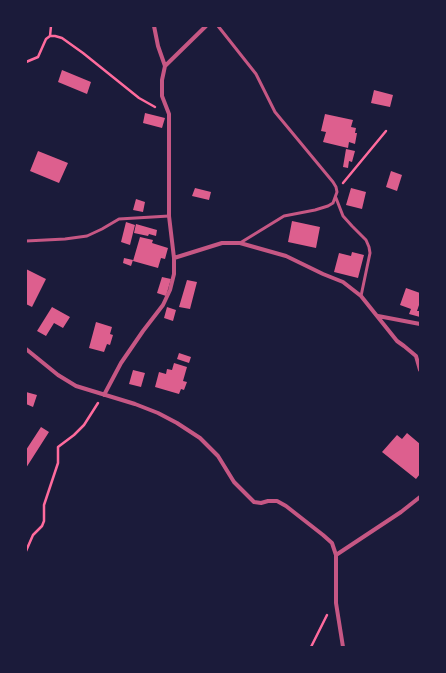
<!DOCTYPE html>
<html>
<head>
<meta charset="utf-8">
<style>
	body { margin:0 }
	#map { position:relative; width:446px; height:673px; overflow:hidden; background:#1b1b3a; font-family:Figtree,sans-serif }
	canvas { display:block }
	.frame { position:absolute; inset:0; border:27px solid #1b1b3a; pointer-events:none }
</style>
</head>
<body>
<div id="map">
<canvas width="446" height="673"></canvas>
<div class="frame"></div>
</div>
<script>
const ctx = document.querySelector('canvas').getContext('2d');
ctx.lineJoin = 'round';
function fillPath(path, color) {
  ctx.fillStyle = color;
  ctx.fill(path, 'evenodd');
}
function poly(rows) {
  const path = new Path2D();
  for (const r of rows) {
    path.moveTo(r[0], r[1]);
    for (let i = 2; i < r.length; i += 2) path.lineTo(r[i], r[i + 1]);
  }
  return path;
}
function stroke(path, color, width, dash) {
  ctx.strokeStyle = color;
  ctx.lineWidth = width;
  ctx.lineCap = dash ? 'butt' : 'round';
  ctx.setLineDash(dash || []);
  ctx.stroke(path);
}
fillPath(poly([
	[62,70,91,82,87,94,58,82],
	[374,90,393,95,390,107,371,103],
	[145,113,165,118,162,128,143,123],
	[325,114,353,120,351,127,356,128,355,133,357,133,355,144,349,142,348,148,323,142,326,132,321,131],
	[346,149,355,151,352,162,349,161,348,168,343,167],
	[38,151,68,163,59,183,30,171],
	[391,171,402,175,397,191,386,187],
	[195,188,211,192,209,200,192,196],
	[351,188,366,192,362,209,346,205],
	[136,199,145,202,143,212,133,210],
	[292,221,320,227,316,248,288,242],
	[126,222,135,225,130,245,121,242],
	[136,224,157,230,156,236,149,234,148,236,134,233],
	[140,237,153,240,152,243,168,248,165,259,161,258,158,268,133,261],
	[352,252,364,255,358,278,334,272,339,253,351,256],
	[124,258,133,260,131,266,123,263],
	[26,269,46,279,32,307,26,304],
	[162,277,171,279,166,296,157,293],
	[187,280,197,282,190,309,179,307],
	[406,288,420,293,420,302,417,311,420,311,420,317,409,314,411,309,400,305],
	[52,307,70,317,63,328,54,323,46,336,37,331],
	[167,307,176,310,173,321,164,318],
	[96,322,112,327,110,334,113,335,110,345,107,344,104,352,89,348],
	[179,353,191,357,189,363,177,359],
	[174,363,187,367,183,381,187,382,184,390,181,389,179,394,155,387,159,372,166,374,167,369,172,370],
	[133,370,145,373,141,387,129,384],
	[26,392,37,395,33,407,26,404],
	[41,427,49,432,26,468,26,450],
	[407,433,420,444,420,474,416,479,382,452,397,435,402,439]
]), '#dd5f8e');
stroke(poly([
	[50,36,51,26],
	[26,62,38,57,46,39,50,36,55,36,62,38,83,53,139,98,155,107],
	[343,183,386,131],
	[26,551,33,535,42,526,44,521,44,505,58,463,58,447,74,435,84,425,98,403],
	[311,647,327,615]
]), '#ff6b9d', 2.5);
stroke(poly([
	[218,26,256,74,275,112,333,182,336,187,337,192,333,203,328,206,315,210,284,216,240,243],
	[336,198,343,216,352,226,366,240,369,247,370,253,361,296],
	[26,241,65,239,87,236,102,229,119,219,169,216]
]), '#c65784', 3);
stroke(poly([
	[165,66,206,26],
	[174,258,222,243,240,243,286,256,323,274,343,282,361,296,397,341,404,346,416,356,420,370],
	[378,316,420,324],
	[26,349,58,375,76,386,135,404,158,413,177,423,200,438,218,456,234,482,254,502,261,503,268,501,277,501,286,506,323,535,332,543,336,555,336,603,343,647],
	[104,395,121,363,143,331,163,305,170,290,174,274,174,258,169,216,169,114,162,96,162,80,165,66,158,46,154,26],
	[336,555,401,512,420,497]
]), '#c65784', 4);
</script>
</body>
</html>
